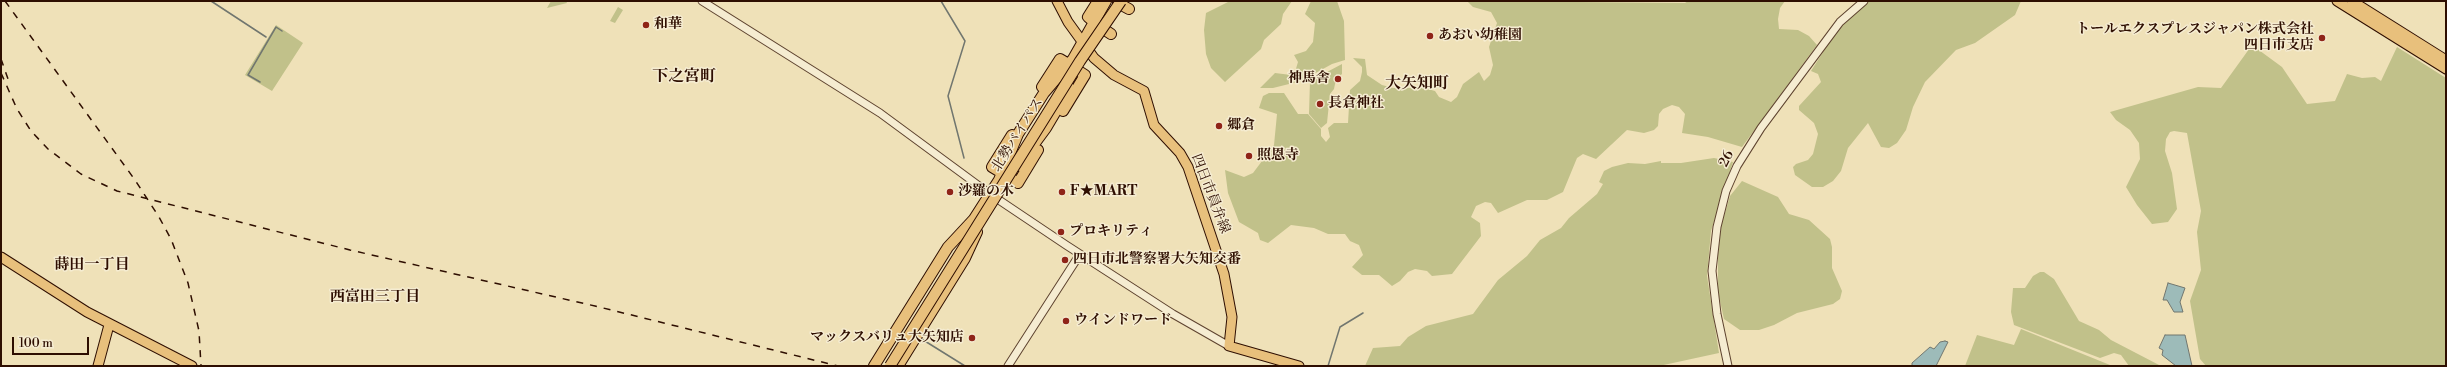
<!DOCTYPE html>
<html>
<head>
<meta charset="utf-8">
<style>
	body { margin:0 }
	#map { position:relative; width:2447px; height:367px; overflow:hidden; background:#efe1b8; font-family:"Libre Bodoni",serif }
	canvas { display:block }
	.frame { position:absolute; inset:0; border:2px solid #2e0e01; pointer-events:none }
	.scale { position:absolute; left:12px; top:337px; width:77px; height:18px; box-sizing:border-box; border:2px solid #2e0e01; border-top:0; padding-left:5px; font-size:12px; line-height:14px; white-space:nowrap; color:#2e0e01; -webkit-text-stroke:3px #f5ecd1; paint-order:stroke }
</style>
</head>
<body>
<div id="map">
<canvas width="2447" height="367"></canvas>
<div class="frame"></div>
<div class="scale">100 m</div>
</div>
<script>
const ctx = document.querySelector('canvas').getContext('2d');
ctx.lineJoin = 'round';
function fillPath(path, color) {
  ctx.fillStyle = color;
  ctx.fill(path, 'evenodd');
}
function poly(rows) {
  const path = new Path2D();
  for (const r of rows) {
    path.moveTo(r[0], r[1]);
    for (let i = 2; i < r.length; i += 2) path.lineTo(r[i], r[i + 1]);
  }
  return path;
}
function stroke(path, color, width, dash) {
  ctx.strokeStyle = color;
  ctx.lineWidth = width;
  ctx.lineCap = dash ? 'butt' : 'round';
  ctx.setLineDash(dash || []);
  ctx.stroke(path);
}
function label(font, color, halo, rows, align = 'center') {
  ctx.font = font + ' "Libre Bodoni","Noto Serif JP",serif';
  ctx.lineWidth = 3;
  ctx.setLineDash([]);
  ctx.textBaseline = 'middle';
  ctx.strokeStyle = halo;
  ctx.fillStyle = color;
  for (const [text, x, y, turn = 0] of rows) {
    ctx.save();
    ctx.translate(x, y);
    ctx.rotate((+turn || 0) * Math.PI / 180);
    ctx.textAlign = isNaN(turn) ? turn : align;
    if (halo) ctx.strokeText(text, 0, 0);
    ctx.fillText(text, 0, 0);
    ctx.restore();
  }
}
fillPath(poly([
	[551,1,566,1,567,3,547,8],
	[1230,1,1292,1,1283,14,1281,24,1264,40,1261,49,1225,82,1211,68,1206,54,1204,30,1206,13],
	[1311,1,1337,1,1344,21,1345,60,1332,64,1301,81,1273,88,1260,88,1275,73,1291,75,1295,72,1298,62,1294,55,1306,51,1313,42,1315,23,1305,14],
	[1467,1,1685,3,1688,1,1785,1,1780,8,1778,19,1779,29,1798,30,1809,36,1817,45,1742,147,1708,137,1682,133,1685,114,1679,107,1672,105,1663,109,1659,114,1658,126,1654,130,1644,133,1627,130,1596,159,1583,154,1577,158,1563,192,1547,200,1527,200,1498,213,1491,203,1485,202,1476,206,1471,217,1480,223,1481,236,1452,274,1432,276,1427,271,1415,269,1408,272,1400,281,1392,286,1379,275,1362,275,1352,267,1363,255,1359,245,1350,241,1345,234,1328,234,1314,228,1291,225,1268,243,1260,240,1258,233,1239,222,1228,193,1225,170,1244,177,1253,173,1274,145,1277,114,1259,108,1263,96,1269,93,1284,93,1298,114,1308,114,1321,129,1321,136,1326,142,1330,137,1328,128,1334,123,1348,123,1350,90,1360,81,1362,72,1362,67,1353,58,1365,59,1367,75,1382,85,1393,88,1424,88,1435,91,1439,97,1451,102,1457,97,1463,84,1479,72,1484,81,1490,75,1493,65,1489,47,1497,23,1491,12,1473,7],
	[1869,1,2021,1,2015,15,1975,43,1956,50,1925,82,1913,107,1906,130,1897,143,1889,148,1881,147,1868,123,1848,148,1841,171,1833,181,1823,187,1812,187,1795,175,1793,167,1796,164,1808,160,1813,154,1818,134,1814,123,1799,110,1799,106,1821,82,1818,74,1811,71,1839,27,1861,6],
	[618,7,623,10,615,23,610,21],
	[276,25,303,43,272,91,245,75],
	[2252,45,2282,67,2307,104,2335,101,2347,74,2362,78,2375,77,2381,81,2397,47,2446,78,2446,366,2206,366,2200,359,2190,301,2201,270,2197,232,2201,211,2187,133,2174,131,2170,132,2166,139,2165,151,2172,173,2177,209,2168,222,2152,224,2137,205,2126,187,2140,159,2139,143,2130,130,2116,120,2110,112,2198,87,2221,88],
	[1342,64,1342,74,1336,79,1334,89,1330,94,1327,123,1321,128,1309,114,1310,81],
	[1714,158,1733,162,1711,231,1707,276,1719,353,1659,366,1365,366,1373,348,1400,346,1408,337,1426,326,1473,314,1498,280,1527,256,1540,240,1561,228,1569,218,1597,194,1603,184,1599,182,1604,171,1612,167,1628,163,1645,164,1661,161,1661,163,1681,163],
	[1742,181,1778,197,1789,214,1809,220,1830,239,1832,247,1832,268,1842,291,1840,299,1833,304,1797,313,1774,325,1759,330,1740,330,1724,319,1718,292,1718,253,1721,226,1730,196],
	[2040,272,2044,272,2054,279,2079,321,2099,330,2111,340,2161,366,2129,366,2121,355,2114,353,2100,358,2014,325,2011,312,2013,288,2025,288,2033,276],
	[2021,329,2110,365,2110,366,1965,366,1977,335,2014,345]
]), '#c1c18a');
const water = poly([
	[2168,283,2185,288,2180,302,2183,312,2174,312,2167,300,2163,300,2168,283],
	[2165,335,2185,335,2192,366,2176,366,2162,355,2163,350,2159,348,2165,335],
	[1945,341,1948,342,1936,366,1912,366,1912,363,1930,347,1934,349,1940,342,1945,341]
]);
fillPath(water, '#9dbbb9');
stroke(water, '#71766f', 1);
stroke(poly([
	[211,1,266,37],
	[941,1,965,41,948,96,964,158],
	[260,82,248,75,276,27,282,31],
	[920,338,965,366],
	[1328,366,1340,327,1363,313]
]), '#71766f', 1.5);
const tertiary = poly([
	[702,1,880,113,990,194,1066,245,1173,314,1229,346],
	[1008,366,1080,254],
	[1728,366,1717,314,1712,271,1717,227,1726,191,1737,166,1761,128,1840,22,1864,1]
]);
const primary = poly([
	[1057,1,1068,22,1094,58,1114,75,1144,91,1154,125,1180,153,1188,167,1224,274,1232,317,1229,346,1299,366],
	[2337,1,2446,69],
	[2352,1,2446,60],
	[1,257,87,312,192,366],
	[98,366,109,325]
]);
const trunk = poly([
	[1118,3,1129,9],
	[1095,23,1088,17,1098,1],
	[1102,28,1111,34],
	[1042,87,1060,59,1070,65],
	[1063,111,1085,75,1074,68],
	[1018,166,1046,128,1062,101,1068,85],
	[1002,173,992,167,1012,135],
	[1009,177,1018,183,1038,150],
	[874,366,948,247,974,219,990,194,999,180,1018,134,1044,93,1073,59,1106,1],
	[898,366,965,258,977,232]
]);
stroke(tertiary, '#5e432f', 9);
stroke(primary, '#2e0e01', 11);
stroke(trunk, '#2e0e01', 12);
stroke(tertiary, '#f5ecd1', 7);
stroke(primary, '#e8c07c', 9);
stroke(trunk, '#e8c07c', 10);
stroke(poly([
	[5,1,135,180,159,217,171,239,188,283,199,331,201,366],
	[1,59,8,79],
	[1,73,17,109,31,131,48,149,81,174,117,191,350,250,595,306,838,366]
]), '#2e0e01', 1.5, [7, 7]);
const trunkBridge = poly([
	[890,366,1080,61,1121,1]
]);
stroke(trunkBridge, '#2e0e01', 12, []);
stroke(trunkBridge, '#e8c07c', 10);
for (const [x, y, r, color] of [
	[646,25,4,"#8f2418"],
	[1430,36,4,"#8f2418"],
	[2322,38,4,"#8f2418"],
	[1338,79,4,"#8f2418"],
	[1320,104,4,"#8f2418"],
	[1219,126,4,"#8f2418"],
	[1249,156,4,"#8f2418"],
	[950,192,4,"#8f2418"],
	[1062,192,4,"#8f2418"],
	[1061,232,4,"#8f2418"],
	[1065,260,4,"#8f2418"],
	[1066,321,4,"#8f2418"],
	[972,338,4,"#8f2418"]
]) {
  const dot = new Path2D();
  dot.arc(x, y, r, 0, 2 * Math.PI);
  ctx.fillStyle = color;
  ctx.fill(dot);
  stroke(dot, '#f5ecd1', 1.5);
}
label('bold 14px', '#2e0e01', '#f5ecd1', [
	["和華",654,25],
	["トールエクスプレスジャパン株式会社",2314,30,"right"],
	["四日市支店",2314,46,"right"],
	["あおい幼稚園",1438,36],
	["神馬舎",1330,79,"right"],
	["長倉神社",1328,104],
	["郷倉",1227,126],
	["照恩寺",1257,156],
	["沙羅の木",958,192],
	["F★MART",1070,192],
	["プロキリティ",1069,232],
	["四日市北警察署大矢知交番",1073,260],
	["ウインドワード",1074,321],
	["マックスバリュ大矢知店",964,338,"right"]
], 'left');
label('14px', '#2e0e01', '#f5ecd1', [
	["北勢バイパス",1018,135,-58],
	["26",1727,159,-63],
	["四日市員弁線",1210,194,69]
]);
label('bold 15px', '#2e0e01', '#f5ecd1', [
	["蒔田一丁目",92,265],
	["西富田三丁目",375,297]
]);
label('bold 16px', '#2e0e01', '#f5ecd1', [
	["下之宮町",684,77],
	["大矢知町",1417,84]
]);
</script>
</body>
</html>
